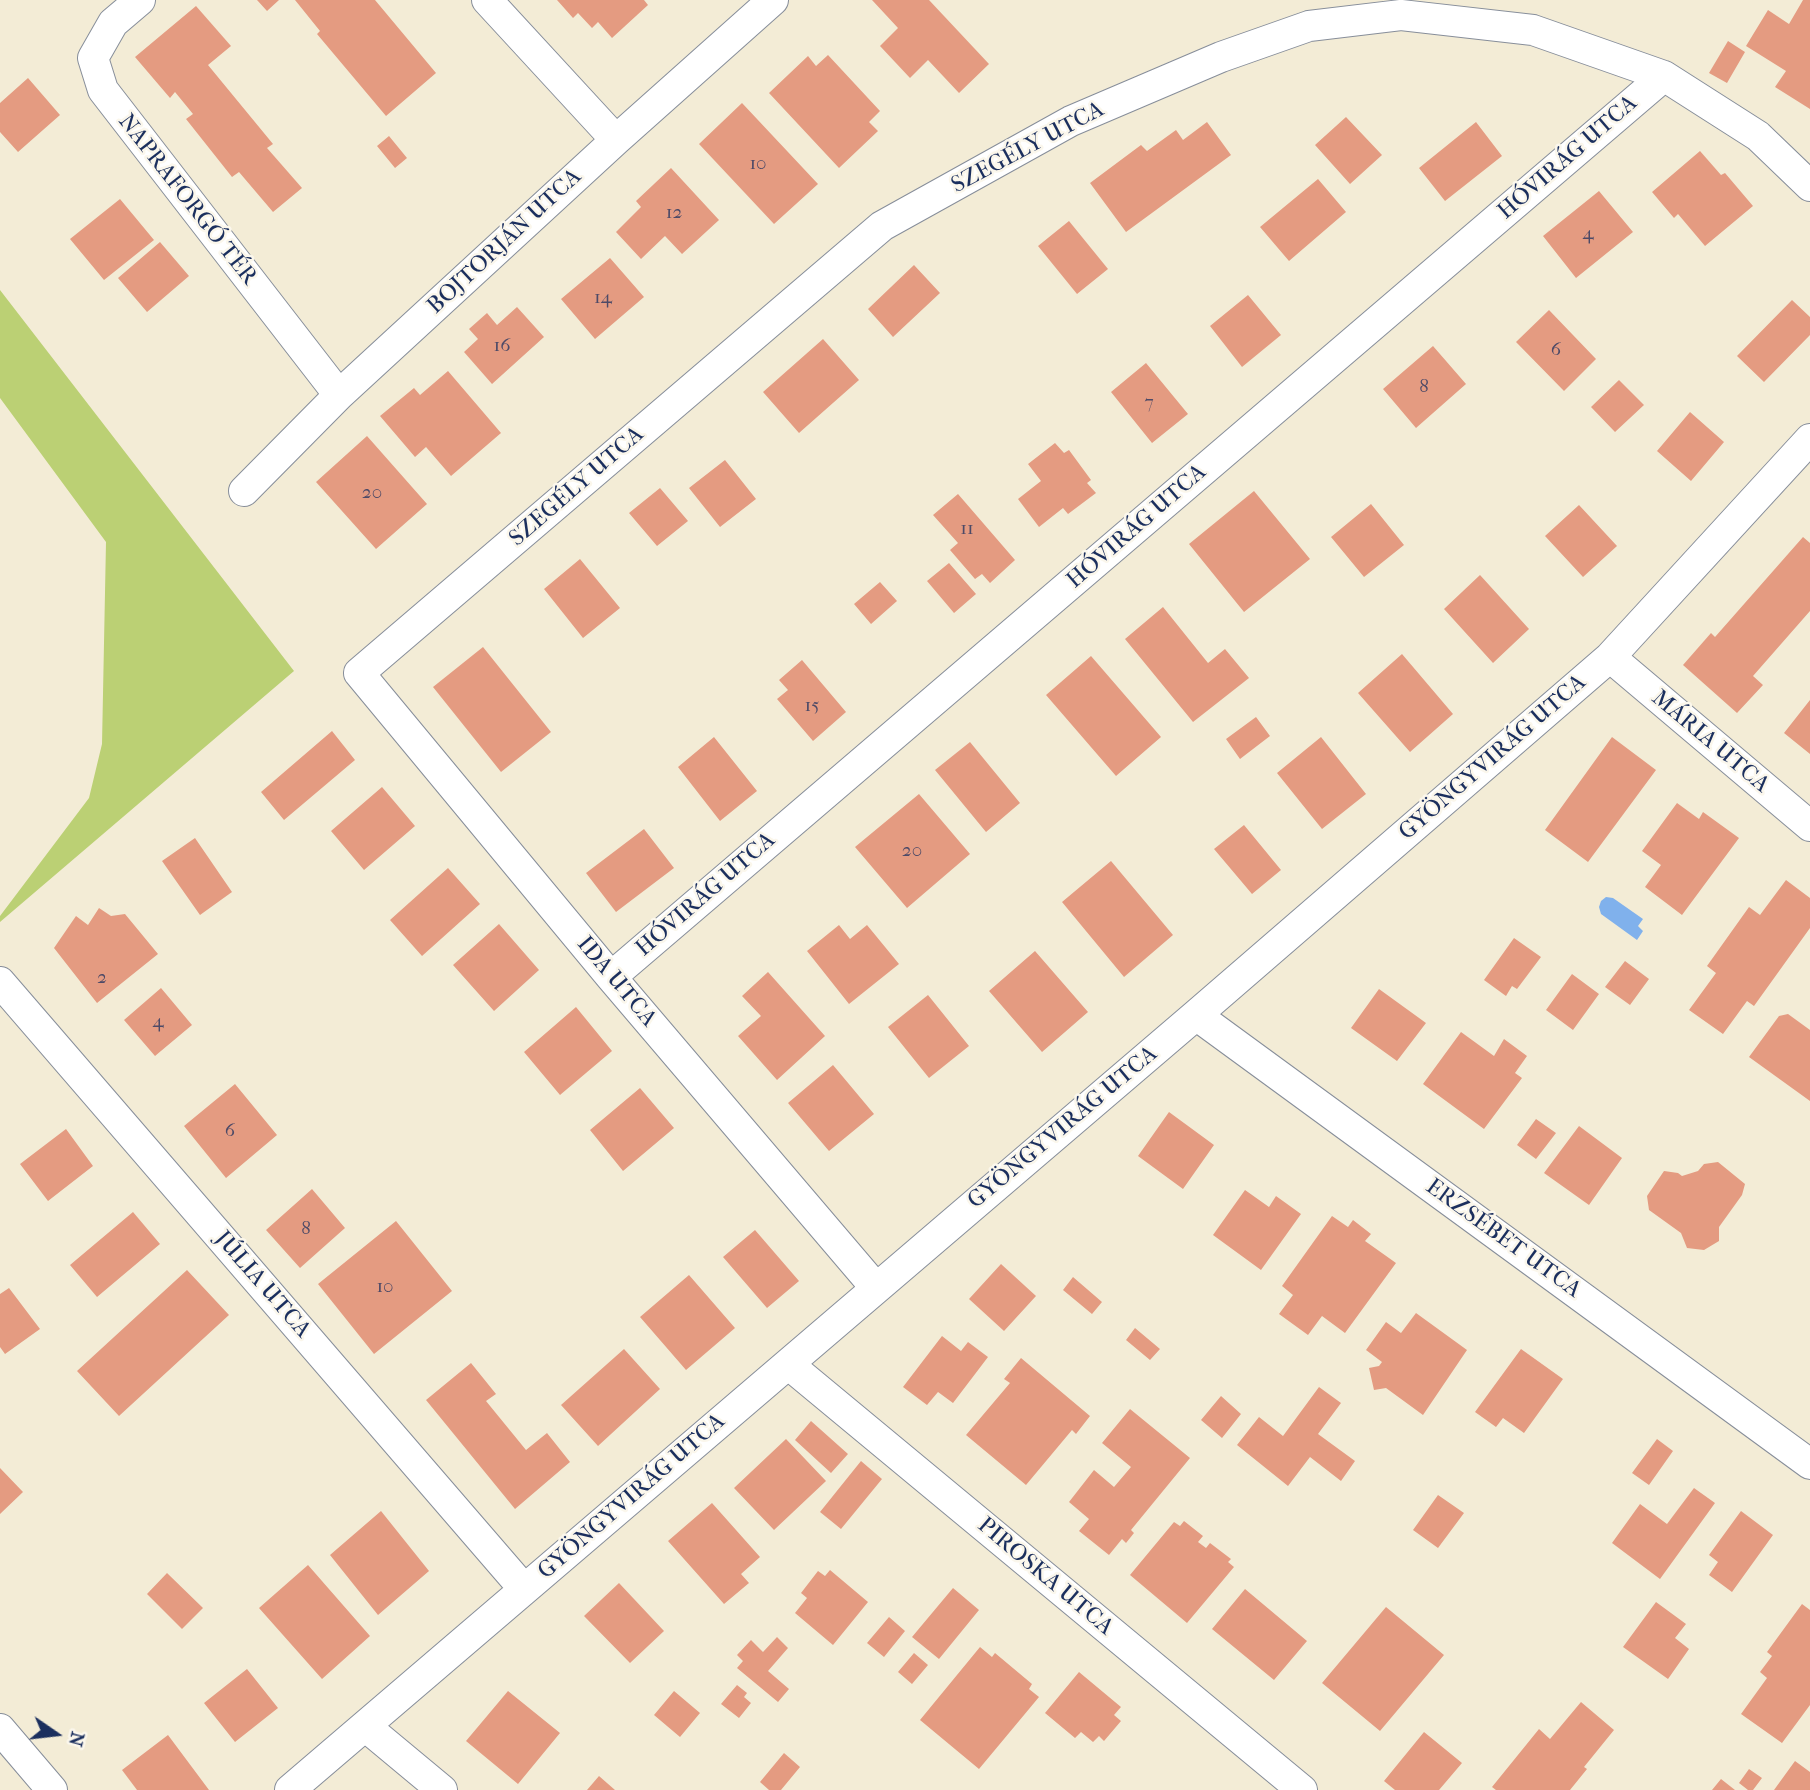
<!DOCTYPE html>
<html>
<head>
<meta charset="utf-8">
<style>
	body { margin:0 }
	#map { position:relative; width:1810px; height:1790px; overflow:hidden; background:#f3ecd6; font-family:"IM FELL French Canon",serif }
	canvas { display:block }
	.north { position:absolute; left:21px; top:1699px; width:70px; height:70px; -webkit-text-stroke:5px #fbf7ec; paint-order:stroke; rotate:104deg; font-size:19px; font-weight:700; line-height:28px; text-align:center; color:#1b2f5e }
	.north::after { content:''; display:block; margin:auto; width:24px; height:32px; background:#1b2f5e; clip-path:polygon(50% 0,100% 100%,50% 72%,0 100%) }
</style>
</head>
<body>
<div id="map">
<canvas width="1810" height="1790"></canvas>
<div class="north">N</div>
</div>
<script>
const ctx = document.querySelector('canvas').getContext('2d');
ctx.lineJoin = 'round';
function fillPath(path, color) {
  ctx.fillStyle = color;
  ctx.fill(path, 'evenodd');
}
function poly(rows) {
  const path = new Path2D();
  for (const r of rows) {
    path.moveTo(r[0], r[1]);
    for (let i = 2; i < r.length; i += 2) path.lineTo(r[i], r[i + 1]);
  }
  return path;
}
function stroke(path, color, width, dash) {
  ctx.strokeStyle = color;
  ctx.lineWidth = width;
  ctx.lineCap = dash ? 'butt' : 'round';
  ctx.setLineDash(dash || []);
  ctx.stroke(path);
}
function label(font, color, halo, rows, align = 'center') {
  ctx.font = font + ' "IM FELL French Canon",serif';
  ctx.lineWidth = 5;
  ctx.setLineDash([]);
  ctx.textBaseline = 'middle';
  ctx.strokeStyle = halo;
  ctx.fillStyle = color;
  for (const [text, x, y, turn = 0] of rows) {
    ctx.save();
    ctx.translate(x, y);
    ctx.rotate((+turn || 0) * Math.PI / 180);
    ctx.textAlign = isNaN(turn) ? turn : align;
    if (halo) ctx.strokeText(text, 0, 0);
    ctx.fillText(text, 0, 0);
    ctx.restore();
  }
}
fillPath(poly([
	[0,290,294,671,0,922,0,916,89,798,102,744,106,542,0,398]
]), '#bbd074');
fillPath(poly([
	[1606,897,1613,898,1643,919,1638,926,1643,931,1637,940,1601,914,1599,907,1601,901]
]), '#80b1ec');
fillPath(poly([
	[257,0,279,0,267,11],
	[295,0,375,0,436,73,386,116,317,34,320,31],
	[557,0,644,0,648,5,612,38,598,22,592,28,578,13,573,18],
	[872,0,929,0,989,64,959,93,928,60,910,78,880,46,898,28],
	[1803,0,1810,0,1810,109,1775,87,1786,71,1746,46,1768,10,1789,24],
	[196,6,231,46,208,65,273,144,267,148,302,188,273,212,239,172,232,177,186,119,193,114,175,92,170,98,135,57],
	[1728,41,1745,52,1727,83,1709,73],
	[828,55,880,111,869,122,878,131,839,168,769,93,808,56,816,66],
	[28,78,60,115,18,152,0,132,0,103],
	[742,103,818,184,774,224,699,144],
	[1346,117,1382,155,1350,184,1315,145],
	[1207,122,1231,155,1126,232,1090,183,1141,145,1147,151,1176,130,1183,140],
	[1476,122,1502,156,1445,201,1419,168],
	[389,136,407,158,395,168,377,146],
	[1700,151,1721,175,1725,173,1753,206,1705,246,1678,214,1674,218,1652,192],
	[671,168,719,220,682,254,665,236,641,259,616,232,641,207,636,201],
	[1318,179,1346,212,1289,261,1260,227],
	[1599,191,1633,232,1576,278,1543,236],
	[120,199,154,240,104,280,70,239],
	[1069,221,1108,269,1077,294,1038,246],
	[160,242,189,276,147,312,118,278],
	[610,258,644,297,595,339,561,299],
	[914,265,940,293,893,337,868,309],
	[1248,295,1281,335,1242,367,1210,326],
	[1792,300,1810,317,1810,335,1764,382,1737,356],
	[517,307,544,337,492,384,464,352,478,339,469,329,487,313,497,325],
	[1549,310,1596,359,1564,391,1516,342],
	[823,339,859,380,799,433,763,392],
	[1433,346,1466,384,1416,428,1383,389],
	[1146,363,1188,414,1152,443,1111,392],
	[448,371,501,433,451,476,426,447,415,457,380,416,414,388,420,395],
	[1619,380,1644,405,1615,432,1591,407],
	[1690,412,1724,442,1691,481,1657,451],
	[367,436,427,504,376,549,316,482],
	[1055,443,1064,453,1069,450,1091,480,1087,483,1096,493,1068,514,1063,508,1039,527,1018,499,1041,481,1028,464],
	[725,460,756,499,720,527,689,488],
	[660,488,688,521,657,546,629,513],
	[1254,491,1310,559,1244,612,1189,544],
	[958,494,1015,560,990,583,982,574,975,579,950,550,958,543,933,515],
	[1371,504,1404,545,1364,577,1331,537],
	[1579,505,1617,546,1583,577,1545,536],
	[1803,537,1810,543,1810,611,1753,676,1763,685,1737,713,1683,665,1711,633,1715,637],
	[580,559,620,608,583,638,544,589],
	[949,563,976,594,954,613,927,581],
	[1480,575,1529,629,1493,663,1444,609],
	[880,582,897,601,871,624,854,604],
	[1163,607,1208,663,1225,649,1249,678,1193,722,1125,639],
	[483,647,551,732,501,772,433,687],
	[1402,654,1453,714,1410,752,1358,693],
	[1091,656,1161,737,1116,776,1046,695],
	[802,660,846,712,813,741,777,699,788,690,779,680],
	[1810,700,1810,754,1784,733],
	[1256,717,1270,736,1240,759,1226,739],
	[332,731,355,760,284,820,261,792],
	[714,737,757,791,720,821,678,767],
	[1321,737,1366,794,1322,829,1277,773],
	[1612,737,1656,770,1588,862,1545,830],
	[970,742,1020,803,986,832,935,770],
	[382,787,415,826,364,870,331,831],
	[919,794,970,854,907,908,855,847],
	[1677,803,1699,819,1703,812,1739,838,1682,915,1645,887,1661,865,1642,851],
	[1244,825,1281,870,1252,894,1214,849],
	[644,829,674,868,616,912,586,873],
	[195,838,232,892,200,915,162,861],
	[1111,861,1173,935,1124,977,1062,902],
	[448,868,480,904,422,956,390,920],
	[1786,880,1810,898,1810,928,1754,1006,1747,1001,1723,1034,1689,1010,1716,973,1707,966,1749,907,1760,915],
	[99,908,111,916,125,914,158,954,97,1003,54,948,76,916,88,925],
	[499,924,539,970,494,1011,453,965],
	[839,925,850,939,867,925,899,964,849,1004,807,951],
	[1514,938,1541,957,1517,989,1512,986,1506,996,1484,980],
	[1035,951,1088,1012,1042,1052,989,991],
	[1625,961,1649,979,1630,1005,1605,987],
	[768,972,825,1036,777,1080,738,1036,761,1016,742,996],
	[1572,974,1599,994,1573,1030,1546,1010],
	[161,988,192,1025,155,1056,124,1020],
	[1379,989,1426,1023,1397,1061,1351,1028],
	[928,995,969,1046,929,1078,888,1027],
	[576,1007,612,1051,560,1095,524,1052],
	[1788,1014,1810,1030,1810,1101,1749,1057,1779,1016],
	[1461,1032,1494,1056,1504,1039,1527,1056,1515,1073,1522,1078,1484,1129,1423,1084],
	[833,1065,874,1114,829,1151,788,1103],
	[235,1084,277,1135,226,1178,184,1126],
	[640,1088,674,1128,623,1171,590,1130],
	[1169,1112,1214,1145,1183,1189,1138,1156],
	[1536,1119,1556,1133,1536,1159,1517,1145],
	[1579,1126,1622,1158,1589,1205,1544,1173],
	[66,1129,93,1166,48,1201,20,1164],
	[1718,1162,1745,1184,1742,1195,1719,1227,1719,1241,1704,1250,1687,1248,1681,1233,1649,1210,1647,1196,1664,1171,1678,1173,1682,1176,1698,1171,1704,1164],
	[312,1189,345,1228,300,1268,266,1230],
	[1245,1190,1269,1207,1276,1196,1301,1214,1261,1270,1213,1235],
	[133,1212,160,1244,97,1297,70,1265],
	[1332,1216,1348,1227,1353,1220,1371,1234,1365,1241,1396,1263,1345,1333,1322,1316,1308,1335,1279,1314,1293,1295,1282,1286],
	[396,1221,452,1291,374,1354,318,1284],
	[755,1230,799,1281,767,1308,723,1257],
	[1001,1264,1036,1296,1004,1331,969,1299],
	[187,1270,229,1315,119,1416,77,1371],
	[689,1275,735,1328,686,1370,640,1317],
	[1073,1277,1102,1302,1092,1314,1063,1290],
	[9,1288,40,1329,5,1354,0,1347,0,1294],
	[1416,1313,1467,1350,1423,1415,1386,1388,1374,1390,1369,1368,1379,1366,1382,1362,1366,1350,1386,1322,1401,1333],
	[1135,1328,1160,1349,1150,1360,1126,1340],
	[942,1336,961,1351,968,1342,988,1357,953,1403,938,1392,927,1405,903,1387],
	[624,1349,660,1389,598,1446,561,1405],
	[1521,1349,1563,1379,1524,1433,1503,1418,1496,1427,1475,1412],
	[1021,1358,1090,1416,1076,1434,1072,1430,1026,1485,966,1435,1010,1383,1004,1379],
	[471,1363,496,1394,486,1401,526,1450,547,1433,570,1462,515,1509,426,1400],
	[1319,1387,1341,1403,1318,1434,1355,1461,1341,1481,1310,1457,1288,1486,1237,1445,1259,1417,1283,1436],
	[1221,1396,1241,1414,1222,1438,1201,1420],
	[1130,1409,1190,1458,1131,1530,1134,1533,1126,1543,1122,1539,1109,1555,1079,1531,1089,1519,1069,1502,1094,1470,1114,1487,1131,1467,1102,1443],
	[811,1421,848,1454,831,1473,795,1440],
	[786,1439,826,1481,774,1530,734,1488],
	[1657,1439,1673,1451,1649,1485,1632,1473],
	[861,1461,882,1479,841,1529,820,1512],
	[0,1468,23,1492,0,1514],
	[1694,1488,1715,1503,1660,1579,1612,1543,1640,1504,1667,1524],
	[1438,1495,1464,1513,1438,1548,1413,1530],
	[712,1503,760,1557,741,1574,749,1583,724,1604,668,1541],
	[381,1511,429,1571,378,1615,330,1555],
	[1741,1511,1773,1535,1732,1592,1709,1575,1718,1562,1709,1555],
	[1184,1521,1203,1536,1198,1542,1206,1548,1210,1543,1231,1559,1228,1562,1234,1567,1187,1623,1130,1575,1174,1522,1180,1526],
	[308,1565,370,1636,322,1679,259,1608],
	[830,1570,868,1602,833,1645,795,1613,807,1598,801,1593,818,1571,825,1576],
	[167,1573,203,1608,182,1629,147,1594],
	[619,1583,664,1631,630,1663,584,1616],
	[953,1588,979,1610,939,1659,912,1637],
	[1245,1589,1307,1641,1274,1680,1212,1629],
	[1656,1602,1686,1624,1675,1638,1689,1649,1668,1679,1623,1647],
	[1802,1604,1810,1610,1810,1705,1782,1743,1741,1714,1767,1678,1760,1672,1772,1656,1767,1652],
	[1386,1607,1444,1655,1380,1731,1322,1683],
	[889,1617,905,1631,884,1657,867,1643],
	[777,1637,788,1648,768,1671,789,1689,778,1702,737,1668,743,1661,737,1655,751,1640,763,1652],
	[980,1647,992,1657,995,1653,1032,1684,1029,1689,1039,1697,979,1769,920,1720],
	[914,1653,928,1665,912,1684,898,1672],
	[247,1669,278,1708,235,1742,204,1703],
	[1079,1672,1121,1707,1114,1715,1121,1721,1104,1741,1099,1736,1093,1742,1081,1732,1075,1738,1045,1713],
	[737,1685,747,1693,744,1697,751,1703,739,1718,721,1704],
	[508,1691,560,1733,518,1784,466,1741],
	[674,1691,700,1713,680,1737,654,1715],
	[1581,1702,1614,1730,1584,1767,1587,1769,1570,1790,1496,1790,1492,1787,1539,1729,1550,1739],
	[1424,1732,1462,1763,1439,1790,1395,1790,1384,1781],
	[168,1735,209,1790,137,1790,122,1770],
	[784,1753,800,1767,781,1790,769,1790,760,1782],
	[1795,1761,1810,1772,1810,1790,1774,1790],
	[1749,1769,1762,1778,1753,1790,1748,1790,1739,1783],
	[599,1776,615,1790,587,1790],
	[1721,1779,1735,1790,1712,1790]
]), '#e49b81');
const street = poly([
	[140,0,113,23,93,58,103,90,339,395],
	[487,0,616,140],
	[244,491,339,395,616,140,773,0],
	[1610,657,1810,826],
	[611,977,1664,76],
	[0,982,524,1589],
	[1196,1015,1810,1464],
	[876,1288,611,977,359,673,882,226,1071,121,1221,57,1309,26,1401,15,1533,30,1664,76,1758,136,1810,186],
	[788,1364,1302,1790],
	[365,1726,442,1790],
	[0,1729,52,1790],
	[290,1790,1196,1015,1610,657,1810,439]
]);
stroke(street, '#878e9a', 32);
stroke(street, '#fff', 30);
label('19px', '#4d4a67', null, [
	["10",758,164],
	["12",674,213],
	["4",1588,234],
	["14",603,298],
	["16",502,346],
	["6",1556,350],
	["8",1424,387],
	["7",1149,403],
	["20",372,493],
	["11",967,529],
	["15",812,706],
	["20",912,851],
	["2",102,978],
	["4",158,1022],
	["6",230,1131],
	["8",306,1229],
	["10",385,1287]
]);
label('23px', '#1b2f5e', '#fbf7ec', [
	["SZEGÉLY UTCA",1028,148,-28],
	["HÓVIRÁG UTCA",1568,158,-41],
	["NAPRAFORGÓ TÉR",187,200,52],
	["BOJTORJÁN UTCA",505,242,-43],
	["SZEGÉLY UTCA",577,487,-41],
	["HÓVIRÁG UTCA",1137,527,-41],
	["MÁRIA UTCA",1710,742,40],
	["GYÖNGYVIRÁG UTCA",1493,758,-41],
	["HÓVIRÁG UTCA",706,895,-41],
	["IDA UTCA",616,982,50],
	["GYÖNGYVIRÁG UTCA",1063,1128,-40],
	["ERZSÉBET UTCA",1503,1239,36],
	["JÚLIA UTCA",262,1285,49],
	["GYÖNGYVIRÁG UTCA",632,1497,-41],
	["PIROSKA UTCA",1045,1577,40]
]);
</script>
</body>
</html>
